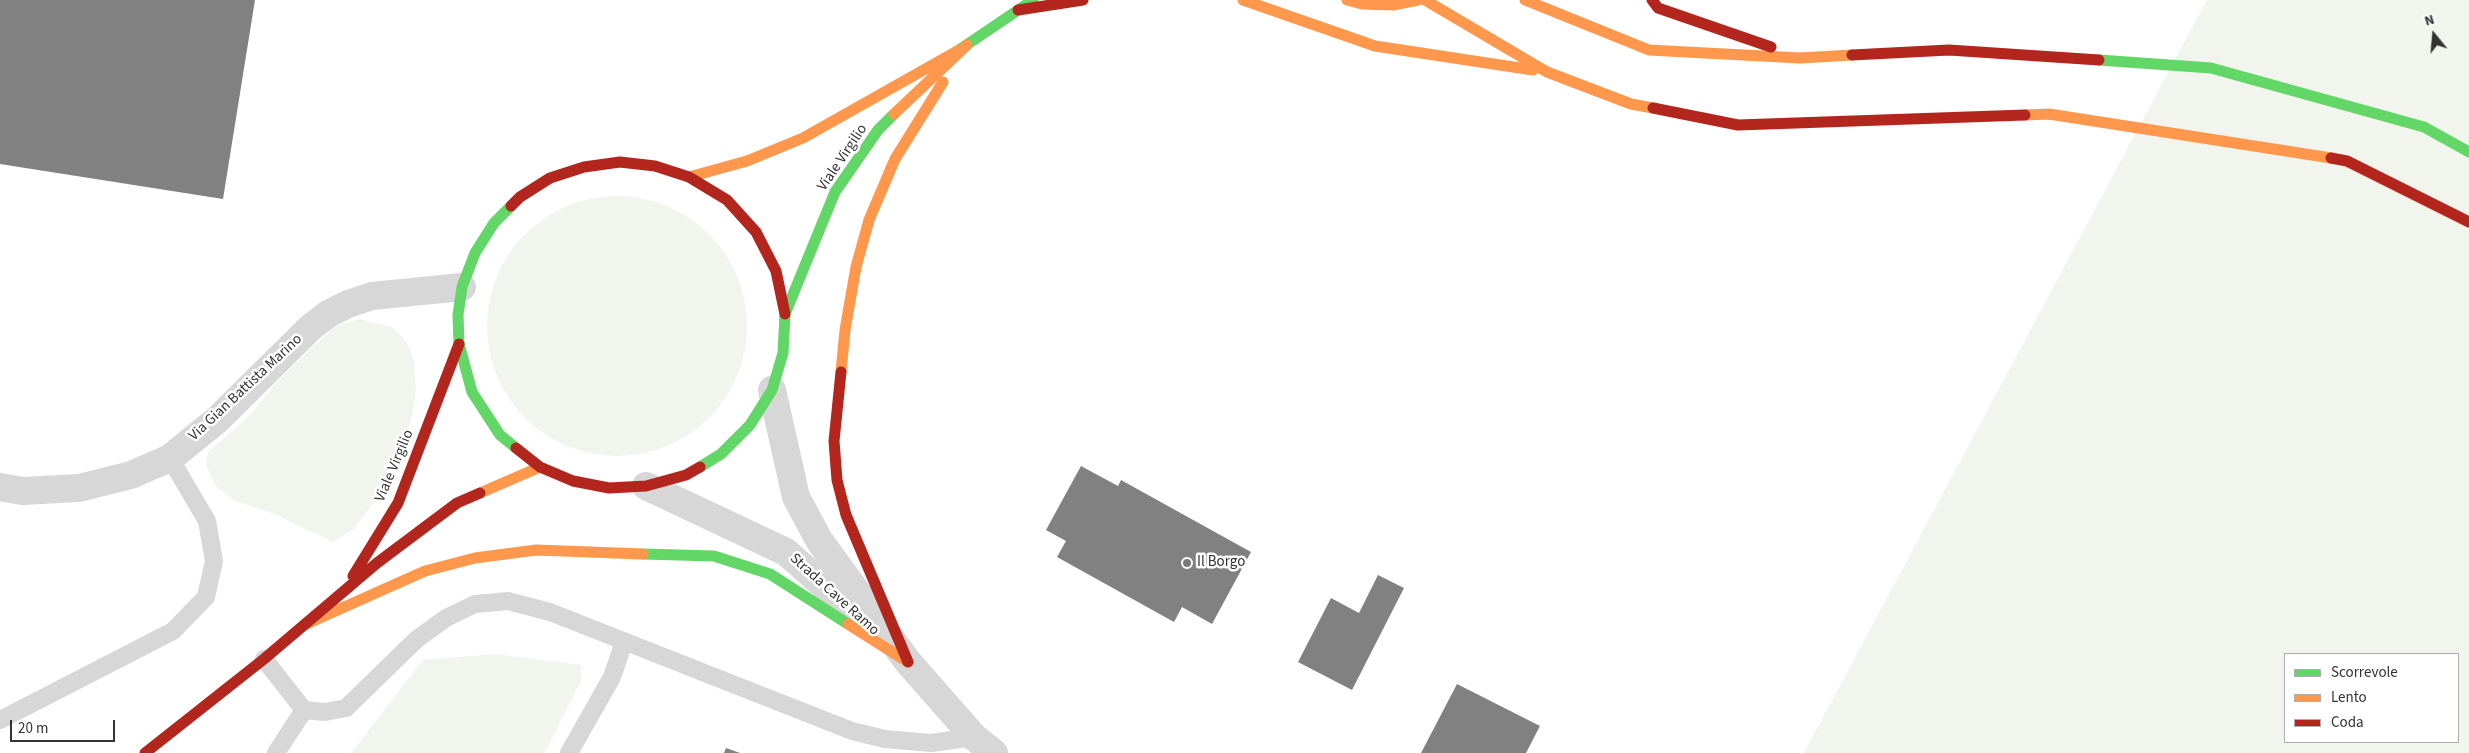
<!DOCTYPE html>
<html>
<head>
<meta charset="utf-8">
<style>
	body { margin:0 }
	#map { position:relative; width:2469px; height:753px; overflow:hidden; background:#fff; font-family:"Source Sans 3",sans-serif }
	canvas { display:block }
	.legend { position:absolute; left:2284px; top:653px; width:175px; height:90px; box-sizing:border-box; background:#fff; border:1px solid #adadad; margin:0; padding:6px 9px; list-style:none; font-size:15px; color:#333 }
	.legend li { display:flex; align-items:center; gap:10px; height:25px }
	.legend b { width:25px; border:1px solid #adadad }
	.north { position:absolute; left:2409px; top:10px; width:50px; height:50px; -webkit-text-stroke:4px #fff; paint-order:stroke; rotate:343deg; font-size:14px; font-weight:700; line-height:20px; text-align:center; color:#333 }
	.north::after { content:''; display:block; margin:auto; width:18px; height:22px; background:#333; clip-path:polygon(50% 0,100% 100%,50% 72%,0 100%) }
	.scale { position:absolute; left:10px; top:720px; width:105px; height:22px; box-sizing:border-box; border:2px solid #333; border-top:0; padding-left:6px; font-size:15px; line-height:18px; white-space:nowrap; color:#333; -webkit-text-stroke:4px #fff; paint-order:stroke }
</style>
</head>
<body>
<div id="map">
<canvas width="2469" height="753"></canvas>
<ul class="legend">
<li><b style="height:6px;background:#63d668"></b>Scorrevole</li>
<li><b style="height:6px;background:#ff974d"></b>Lento</li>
<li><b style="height:6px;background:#b3261e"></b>Coda</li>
</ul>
<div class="north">N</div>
<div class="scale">20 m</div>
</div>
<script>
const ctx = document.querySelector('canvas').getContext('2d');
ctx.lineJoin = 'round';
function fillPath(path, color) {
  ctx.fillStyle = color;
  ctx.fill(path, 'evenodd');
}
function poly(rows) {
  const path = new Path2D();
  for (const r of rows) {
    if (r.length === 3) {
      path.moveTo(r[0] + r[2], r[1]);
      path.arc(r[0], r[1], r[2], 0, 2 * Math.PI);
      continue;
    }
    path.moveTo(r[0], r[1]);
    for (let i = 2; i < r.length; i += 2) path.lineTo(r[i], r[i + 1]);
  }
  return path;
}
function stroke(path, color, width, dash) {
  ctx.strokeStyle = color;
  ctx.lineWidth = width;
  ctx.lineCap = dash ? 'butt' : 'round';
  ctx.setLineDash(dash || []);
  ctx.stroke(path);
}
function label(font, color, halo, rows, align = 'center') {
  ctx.font = font + ' "Source Sans 3",sans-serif';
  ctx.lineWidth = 5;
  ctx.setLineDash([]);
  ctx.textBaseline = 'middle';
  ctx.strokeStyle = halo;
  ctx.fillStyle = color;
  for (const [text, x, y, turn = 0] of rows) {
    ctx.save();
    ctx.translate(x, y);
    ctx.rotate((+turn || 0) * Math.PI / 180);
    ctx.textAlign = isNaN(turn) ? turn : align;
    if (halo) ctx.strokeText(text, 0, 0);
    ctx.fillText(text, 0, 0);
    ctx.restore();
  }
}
fillPath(poly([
	[2207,0,2469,0,2469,753,1804,753],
	[2285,654,2458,654,2458,742,2285,742],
	[617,326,130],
	[360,319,392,327,406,341,414,360,416,391,411,420,399,455,379,495,354,529,333,542,272,513,233,500,216,486,206,466,208,452,249,416,277,382,312,348,336,326],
	[495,654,581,665,581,681,545,753,351,753,423,660]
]), '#f1f5ed');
fillPath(poly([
	[0,0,255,0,223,199,0,164],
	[1081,466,1118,486,1121,480,1251,552,1212,624,1182,607,1174,622,1057,557,1066,541,1046,530],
	[1378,575,1404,588,1352,690,1298,662,1331,598,1359,613],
	[1457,684,1540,726,1526,753,1421,753],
	[726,748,740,753,724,753]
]), '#818181');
stroke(poly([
	[264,659,304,710,325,712,346,708,417,639,446,618,475,604,508,601,550,612,852,731,885,739,931,743,974,737],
	[0,720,173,631,206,597,214,561,207,521,170,458],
	[276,753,304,710],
	[569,753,612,677,624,642]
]), '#d7d7d7', 18);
stroke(poly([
	[772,390,796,497,819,540,908,662,974,737,994,753],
	[646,486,786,552,862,619],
	[0,487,22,491,79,488,131,475,170,458,217,420,310,328,328,314,348,304,372,296,462,287]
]), '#d7d7d7', 28);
stroke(poly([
	[959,50,1033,0],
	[2099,60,2211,68,2424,127,2469,152],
	[511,206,494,223,475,253,462,287,458,315,459,344,472,392,500,435,516,448],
	[700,467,721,454,750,425,772,390,783,353,785,314,835,192,878,130,894,114],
	[643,554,714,556,770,574,848,624]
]), '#63d668', 11);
stroke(poly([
	[1243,0,1375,46,1533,70],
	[1347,0,1362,4,1393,5,1418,0],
	[1425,0,1547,72,1631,104,1653,108],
	[1525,0,1649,50,1800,58,1852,55],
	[894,114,967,45],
	[2025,115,2049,114,2331,158],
	[689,177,747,161,803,138,959,50],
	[841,372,845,330,856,267,869,220,895,159,943,82],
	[480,493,540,467],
	[848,624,908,662],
	[304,625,425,571,475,558,536,550,643,554]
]), '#ff974d', 11);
stroke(poly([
	[1652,0,1658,8,1771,47],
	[1018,10,1083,0],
	[1852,55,1949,50,2099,60],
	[1653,108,1738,125,2025,115],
	[2331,158,2347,161,2469,222],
	[511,206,520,197,550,178,584,167,620,162,655,166,689,177,727,200,756,232,776,271,785,314],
	[841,372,834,441,837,480,846,515,908,662],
	[516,448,540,467,573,481,609,488,646,486,686,475,700,467],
	[353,576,398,503,459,344],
	[145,753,264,659,377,563,457,503,480,493]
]), '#b3261e', 11);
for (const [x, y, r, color] of [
	[1187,563,5,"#7a7a7a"]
]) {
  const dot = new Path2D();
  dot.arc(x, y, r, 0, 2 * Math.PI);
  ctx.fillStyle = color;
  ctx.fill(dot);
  stroke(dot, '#fff', 2);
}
label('15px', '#333', '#fff', [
	["Viale Virgilio",843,158,-56],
	["Via Gian Battista Marino",246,388,-43],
	["Viale Virgilio",395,466,-67],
	["Strada Cave Ramo",834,595,42]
]);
label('15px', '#333', '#fff', [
	["Il Borgo",1197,563]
], 'left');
</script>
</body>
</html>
